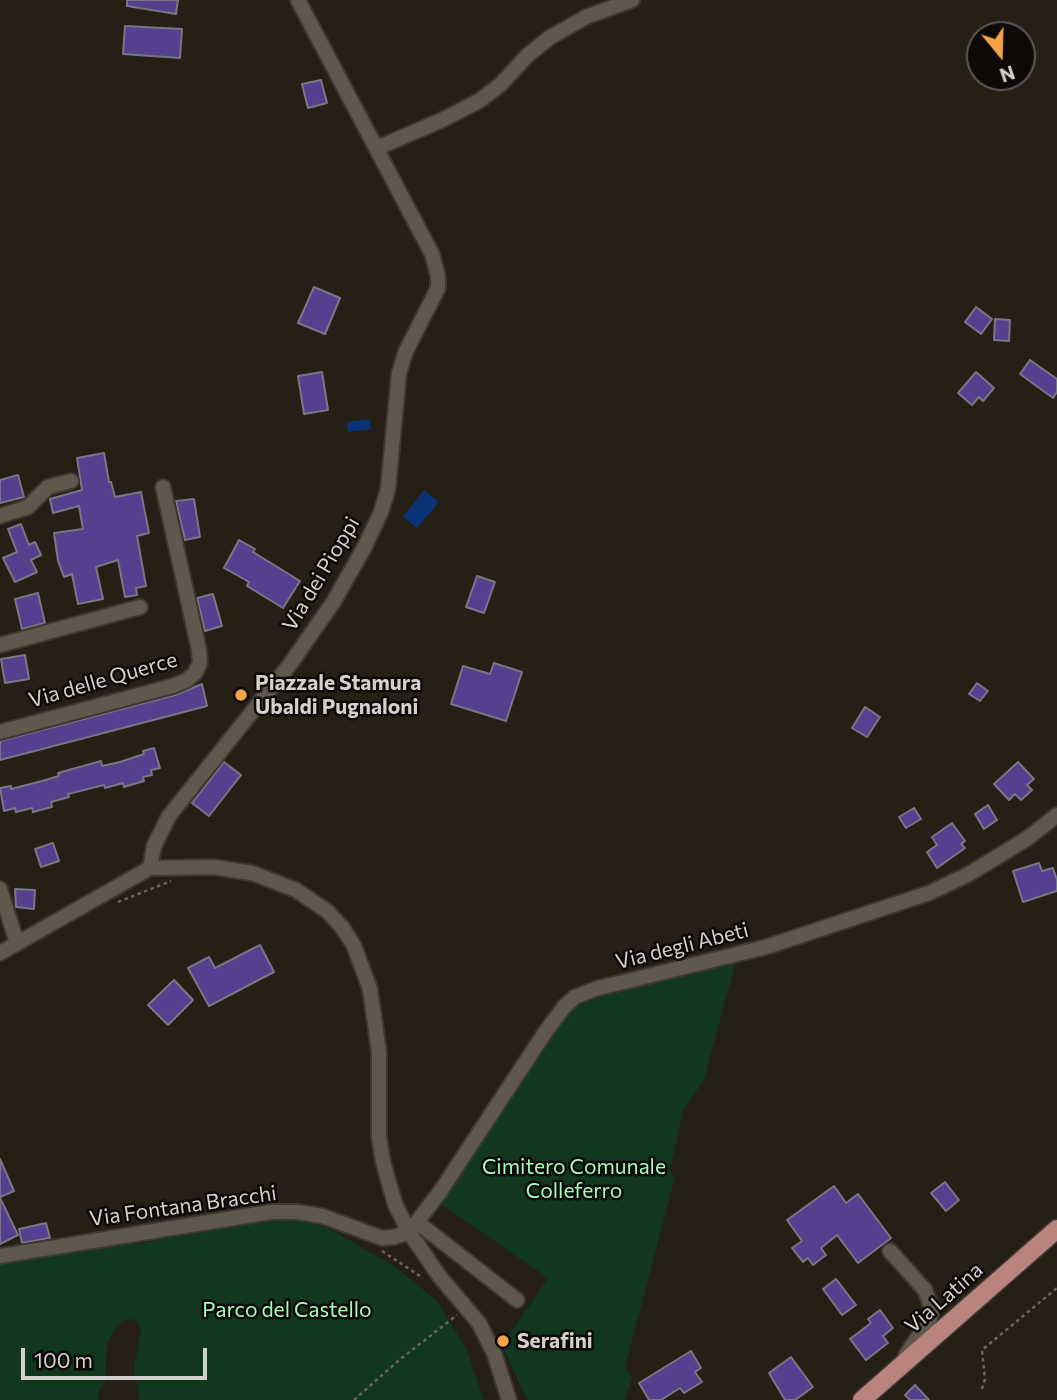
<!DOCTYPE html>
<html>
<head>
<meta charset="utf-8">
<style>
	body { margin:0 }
	#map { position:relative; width:1057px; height:1400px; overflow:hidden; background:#251f15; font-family:Commissioner,sans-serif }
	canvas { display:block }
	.north { position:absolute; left:966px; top:21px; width:70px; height:70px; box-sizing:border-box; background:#0c0906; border:2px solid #5c5954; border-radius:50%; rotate:161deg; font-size:19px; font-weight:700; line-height:28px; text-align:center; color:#d4d0ca }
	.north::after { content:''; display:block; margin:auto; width:24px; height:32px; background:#f6a248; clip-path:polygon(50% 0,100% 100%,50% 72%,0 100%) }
	.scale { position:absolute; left:21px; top:1348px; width:186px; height:32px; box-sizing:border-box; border:4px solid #d4d0ca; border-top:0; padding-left:9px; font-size:21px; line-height:24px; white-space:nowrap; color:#d4d0ca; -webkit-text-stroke:5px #0c0906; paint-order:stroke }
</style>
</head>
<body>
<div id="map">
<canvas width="1057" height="1400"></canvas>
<div class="north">N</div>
<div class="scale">100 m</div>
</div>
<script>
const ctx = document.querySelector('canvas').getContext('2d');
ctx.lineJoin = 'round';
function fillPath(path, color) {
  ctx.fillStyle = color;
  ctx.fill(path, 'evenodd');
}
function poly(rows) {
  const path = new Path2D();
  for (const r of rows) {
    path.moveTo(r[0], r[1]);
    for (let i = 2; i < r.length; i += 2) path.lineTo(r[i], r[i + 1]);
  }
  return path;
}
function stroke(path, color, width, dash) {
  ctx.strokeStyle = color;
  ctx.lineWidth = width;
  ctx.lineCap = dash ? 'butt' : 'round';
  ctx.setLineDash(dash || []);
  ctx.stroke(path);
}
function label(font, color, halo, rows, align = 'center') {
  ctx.font = font + ' Commissioner,sans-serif';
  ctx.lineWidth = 5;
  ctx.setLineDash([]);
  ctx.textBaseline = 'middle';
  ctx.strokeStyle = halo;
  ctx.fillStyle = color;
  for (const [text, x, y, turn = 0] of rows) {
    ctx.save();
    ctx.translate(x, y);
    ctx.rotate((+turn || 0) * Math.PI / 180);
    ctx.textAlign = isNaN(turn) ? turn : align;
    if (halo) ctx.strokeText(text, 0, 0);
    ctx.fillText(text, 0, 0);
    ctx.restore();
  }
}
fillPath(poly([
	[731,960,735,965,704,1080,684,1109,669,1172,675,1177,625,1368,632,1377,625,1400,527,1400,502,1346,548,1278,442,1205,571,1008,611,993],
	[292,1218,328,1228,393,1265,436,1300,466,1348,484,1400,140,1400,134,1369,141,1329,136,1320,126,1319,117,1326,107,1344,105,1383,99,1391,98,1400,0,1400,0,1262,106,1242,139,1244,256,1219]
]), '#11371d');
fillPath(poly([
	[370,419,371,429,348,432,347,422],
	[424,490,439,502,417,528,403,517]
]), '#0a3277');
const building = poly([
	[127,0,178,0,176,14,127,6,127,0],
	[125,26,182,29,180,58,123,54,125,26],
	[321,80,327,103,308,108,302,84,321,80],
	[314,287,340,298,325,334,298,323,314,287],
	[976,307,992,319,981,334,965,322,976,307],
	[995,319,1010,320,1009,341,994,340,995,319],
	[1030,360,1057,379,1057,392,1053,398,1020,374,1030,360],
	[322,372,328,410,304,414,298,376,322,372],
	[976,372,994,388,983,401,979,397,972,405,958,393,976,372],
	[104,453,109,482,111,482,115,497,141,492,149,533,137,536,146,586,136,588,137,595,125,597,118,560,96,567,103,599,78,604,72,574,64,577,58,561,54,533,83,529,79,506,53,513,50,499,82,490,77,458,104,453],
	[18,475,24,497,0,503,0,480,18,475],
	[194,499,200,537,185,540,176,501,194,499],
	[21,524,29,545,35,542,41,555,31,560,37,572,15,582,3,558,17,552,8,529,21,524],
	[239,540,255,549,253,552,300,581,283,608,247,586,249,582,224,568,239,540],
	[477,576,495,582,484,613,466,607,477,576],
	[38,593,45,623,22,629,15,599,38,593],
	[213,594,222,626,205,631,197,598,213,594],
	[25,655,29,679,5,683,1,659,25,655],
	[494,663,522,672,506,721,451,704,463,666,490,674,494,663],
	[977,683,988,691,980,701,969,694,977,683],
	[202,684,207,706,0,760,0,741,175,695,202,684],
	[865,707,880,717,867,737,852,728,865,707],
	[154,748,160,768,151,770,152,775,143,777,144,781,124,787,123,783,105,788,104,785,68,794,69,797,51,802,52,807,33,812,32,808,16,812,15,808,4,811,0,788,11,786,11,789,42,781,59,776,58,773,101,761,102,766,120,762,144,754,143,751,154,748],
	[224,762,241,775,209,816,192,803,224,762],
	[1018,762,1034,779,1027,785,1032,790,1021,800,1015,794,1009,800,994,784,1018,762],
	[988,805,997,820,984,829,975,814,988,805],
	[914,808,921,819,906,828,899,817,914,808],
	[952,823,965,841,961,844,965,848,937,868,927,852,937,845,932,837,952,823],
	[53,843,59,861,41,867,35,849,53,843],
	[1039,863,1042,871,1053,868,1057,880,1057,891,1023,902,1013,871,1039,863],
	[15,889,35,890,34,909,16,907,15,889],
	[260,945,274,972,209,1006,188,968,209,957,215,968,260,945],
	[174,980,193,1000,168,1025,148,1005,174,980],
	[0,1159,14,1191,0,1197,0,1159],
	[945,1182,959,1200,946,1211,931,1193,945,1182],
	[834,1186,846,1203,858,1194,891,1238,858,1263,837,1235,821,1248,826,1255,813,1265,808,1258,803,1262,792,1248,802,1241,787,1220,834,1186],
	[0,1198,18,1235,0,1244,0,1198],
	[46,1223,50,1238,22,1243,19,1229,46,1223],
	[836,1279,856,1305,842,1315,823,1289,836,1279],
	[880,1310,893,1328,883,1336,888,1343,866,1360,850,1339,871,1323,868,1319,880,1310],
	[691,1351,701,1368,695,1372,702,1382,684,1393,680,1388,661,1400,649,1400,639,1383,691,1351],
	[791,1357,813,1387,795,1400,785,1400,769,1373,791,1357],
	[915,1385,929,1400,910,1400,905,1395,915,1385]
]);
fillPath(building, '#55408f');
stroke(building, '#797784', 2);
const minor = poly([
	[377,148,442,120,479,101,500,85,528,55,549,38,586,17,632,0],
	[0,516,28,507,48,487,71,481],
	[0,645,140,607],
	[0,732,173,686,187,680,195,673,200,663,199,650,163,487],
	[150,868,154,846,169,816,291,663,334,601,364,548,381,512,388,489,399,373,406,351,438,288,438,276,432,254,298,0],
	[0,889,17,943],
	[0,953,150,868,213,867,252,873,296,890,327,911,342,927,354,946,370,989,379,1052,379,1137,383,1162,395,1204,409,1232,440,1277,479,1323,494,1353,509,1400],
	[417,1222,517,1300],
	[890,1251,925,1290,932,1308,930,1319,906,1355],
	[0,1256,271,1212,297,1212,322,1216,382,1238,394,1237,409,1232,440,1192,546,1031,564,1007,575,997,595,989,766,947,929,893,969,874,1028,838,1057,815]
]);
const major = poly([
	[862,1400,1057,1229]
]);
stroke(minor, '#3e3833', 18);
stroke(major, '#3e3833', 21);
stroke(poly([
	[118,902,171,881],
	[382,1251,423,1278],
	[982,1389,985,1379,982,1350,1057,1288],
	[354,1400,398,1361,457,1315]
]), '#6b665e', 2.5, [3.5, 3.5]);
stroke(minor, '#5f584d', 14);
stroke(major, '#ba837e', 18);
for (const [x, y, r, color] of [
	[241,695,7,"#f6a248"],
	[503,1341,7,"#f6a248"]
]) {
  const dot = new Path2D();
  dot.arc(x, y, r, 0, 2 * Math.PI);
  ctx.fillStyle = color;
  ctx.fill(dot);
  stroke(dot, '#0c0906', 2.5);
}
label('21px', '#d4d0ca', '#0c0906', [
	["Via dei Pioppi",321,574,-59],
	["Via delle Querce",103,680,-16],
	["Via degli Abeti",682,946,-14],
	["Via Fontana Bracchi",183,1206,-8],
	["Via Latina",944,1298,-41]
]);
label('bold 21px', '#d4d0ca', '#0c0906', [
	["Piazzale Stamura",255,683],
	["Ubaldi Pugnaloni",255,707],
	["Serafini",517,1341]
], 'left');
label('21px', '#a4fcba', '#0c0906', [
	["Cimitero Comunale",574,1167],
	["Colleferro",574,1191],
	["Parco del Castello",287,1310]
]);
</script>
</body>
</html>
